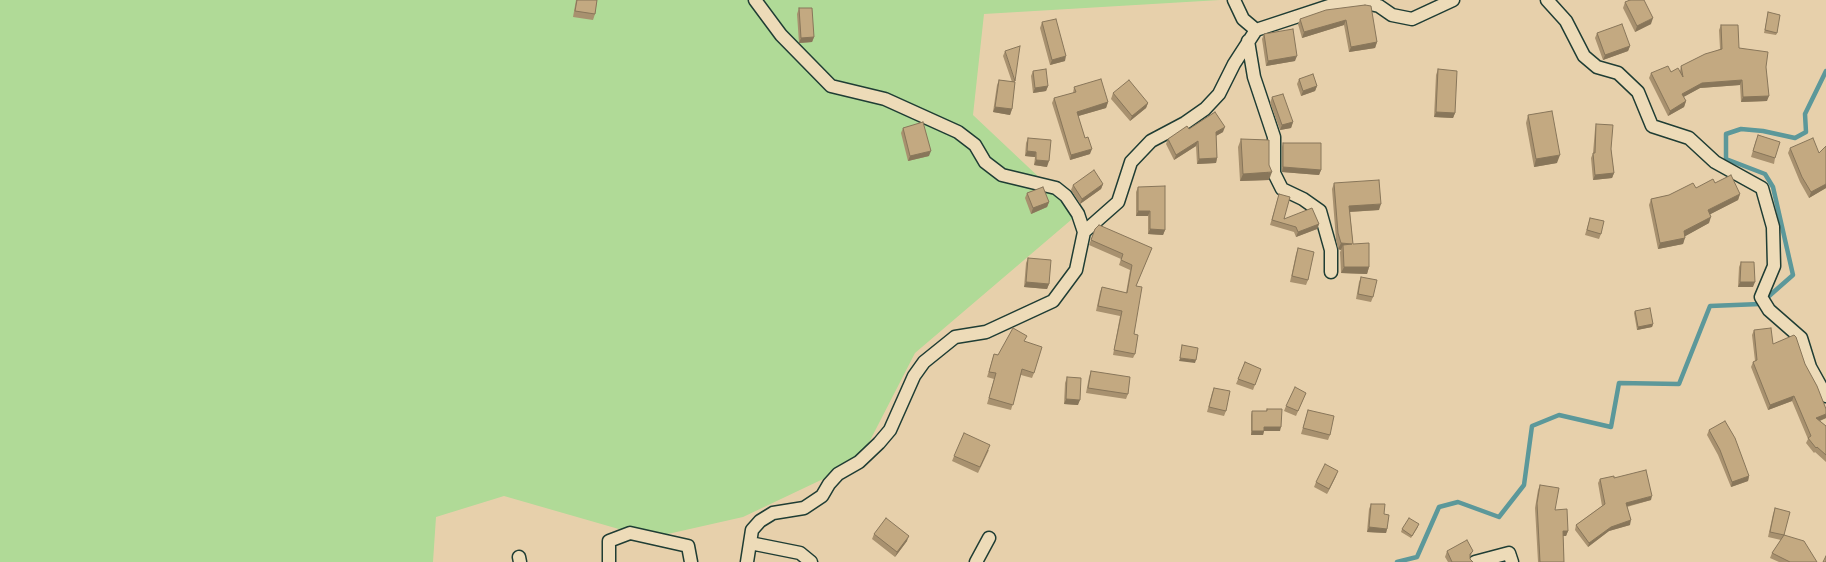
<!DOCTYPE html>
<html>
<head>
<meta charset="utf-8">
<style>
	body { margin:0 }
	canvas { display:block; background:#e7d0ab }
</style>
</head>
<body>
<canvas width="1826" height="562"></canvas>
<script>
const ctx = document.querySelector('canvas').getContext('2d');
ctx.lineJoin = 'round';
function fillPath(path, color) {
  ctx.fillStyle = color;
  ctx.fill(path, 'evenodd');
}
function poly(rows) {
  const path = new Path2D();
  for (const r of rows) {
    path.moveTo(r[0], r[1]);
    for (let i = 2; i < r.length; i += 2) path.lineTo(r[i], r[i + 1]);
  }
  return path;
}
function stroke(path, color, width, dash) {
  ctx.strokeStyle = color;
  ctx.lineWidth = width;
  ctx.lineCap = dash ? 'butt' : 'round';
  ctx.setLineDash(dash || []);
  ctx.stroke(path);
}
fillPath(poly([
	[0,0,1220,0,984,14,973,115,1078,214,915,353,859,462,743,517,650,538,504,496,436,517,433,562,0,562]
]), '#b0da97');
stroke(poly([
	[1397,562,1417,557,1439,507,1458,502,1499,517,1524,485,1532,426,1559,415,1611,427,1619,383,1679,384,1710,306,1760,304,1793,275,1773,187,1765,174,1726,159,1726,134,1741,129,1763,131,1795,138,1806,132,1805,114,1826,71]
]), '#5c989a', 4.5);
const street = poly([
	[755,0,781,35,831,86,885,99,958,132,975,145,985,162,1002,175,1056,188,1066,196,1078,214,1084,232],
	[1234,0,1243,19,1256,30],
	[1547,0,1566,21,1584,56,1597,67,1618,73,1638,92,1652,126,1689,138,1715,162,1762,188,1773,227,1774,266,1761,297,1769,310,1801,338,1810,367,1826,396],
	[1248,41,1254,77,1274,137,1274,173,1282,189,1303,199,1320,211,1331,250,1331,272],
	[750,543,800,553,811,562],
	[519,557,520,562],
	[609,562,609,541,630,533,688,546,691,562],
	[747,562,752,530,760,521,773,513,804,508,822,496,829,484,838,474,859,462,879,443,890,430,914,376,924,362,955,337,986,332,1053,301,1076,270,1084,232,1118,202,1131,162,1151,141,1185,123,1205,109,1219,94,1234,64,1256,30,1332,5,1356,1,1379,6,1392,15,1412,19,1453,0],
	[976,562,989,538],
	[1475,562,1509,553,1512,562]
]);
stroke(street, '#1f3d34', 15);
stroke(street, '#eddbb8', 12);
fillPath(poly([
	[576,0,597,0,595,14,593,20,573,17],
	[1625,2,1651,24,1635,32,1623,8],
	[1365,5,1377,42,1375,48,1349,52,1344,25,1302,38,1298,24,1300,19],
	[799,8,814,37,812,42,799,43,797,14],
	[1768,12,1777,33,1776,35,1764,33],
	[1042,22,1065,61,1050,65,1040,28],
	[1721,25,1739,48,1766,67,1767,101,1741,102,1740,85,1700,88,1683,97,1686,101,1684,107,1668,116,1649,78,1651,73,1680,71,1681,66,1720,49,1719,30],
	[1597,33,1630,46,1628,51,1603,60,1595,38],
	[1264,34,1295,61,1266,66,1262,39],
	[1005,51,1015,81,1012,109,1010,115,993,112,997,85,999,80,1012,82,1003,56],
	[1438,69,1455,113,1453,118,1434,117,1436,75],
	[1033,71,1048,86,1046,91,1033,93,1031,76],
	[1299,79,1317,86,1315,91,1301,96,1297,84],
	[1074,87,1108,102,1106,108,1078,116,1090,154,1070,160,1052,103,1054,98,1073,93],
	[1113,93,1148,103,1146,108,1130,121,1111,99],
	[1272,97,1293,122,1291,128,1280,130,1270,103],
	[1528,115,1557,163,1534,167,1526,123],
	[1596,124,1611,149,1614,173,1612,178,1593,180,1591,158,1593,153,1595,129],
	[903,128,929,156,908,161,901,133],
	[1189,129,1223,132,1216,136,1217,158,1216,163,1197,164,1196,146,1174,160,1166,144,1168,139],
	[1028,138,1047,167,1034,165,1035,157,1025,156,1026,143],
	[1241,139,1269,180,1240,181,1238,147],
	[1756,140,1775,158,1774,164,1751,157],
	[1283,143,1321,170,1319,175,1282,172,1282,147],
	[1790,148,1826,188,1809,198,1800,182,1788,153],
	[1334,183,1379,210,1350,212,1353,244,1369,267,1367,274,1341,273,1340,252,1341,250,1338,249,1336,240,1332,189],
	[1715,183,1740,194,1738,200,1710,214,1709,223,1685,236,1683,244,1658,249,1649,205,1651,199,1669,195],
	[1103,184,1101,189,1080,204,1071,190,1073,185],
	[1138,187,1165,230,1163,235,1148,234,1148,216,1136,216,1136,192],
	[1027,193,1049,202,1047,207,1031,214,1025,198],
	[1279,194,1284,219,1319,224,1317,229,1296,237,1294,232,1270,225],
	[1590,218,1601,234,1599,239,1585,235],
	[1095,229,1152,248,1136,286,1134,334,1135,354,1133,358,1113,355,1120,316,1096,311,1100,292,1102,287,1126,293,1130,270,1119,265,1121,259,1089,245],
	[1298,248,1308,280,1306,285,1290,282,1296,254],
	[1028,258,1049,284,1047,289,1024,287,1026,263],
	[1741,262,1753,287,1738,287,1739,267],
	[1361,277,1373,297,1371,302,1356,299,1359,282],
	[1635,311,1653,324,1652,327,1637,330,1634,313],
	[1754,330,1773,344,1805,364,1826,418,1820,421,1826,426,1826,462,1815,452,1814,453,1806,443,1808,439,1792,401,1768,410,1751,367,1753,362,1755,361,1752,335],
	[1025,342,1034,373,1032,378,1021,375,1011,410,987,404,994,379,987,377,994,354,998,355],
	[1245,362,1261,369,1253,390,1236,384],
	[1091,371,1128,394,1126,399,1086,393,1089,377],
	[1067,377,1078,405,1064,404,1065,383],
	[1214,388,1226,411,1224,416,1207,412,1212,393],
	[1306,393,1296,416,1284,411,1286,406],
	[1267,409,1280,431,1264,431,1263,435,1251,435,1251,415,1252,411,1266,411],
	[1308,410,1330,435,1328,440,1301,434],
	[1709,430,1749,476,1748,481,1731,487,1718,455,1707,435],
	[989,450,978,473,952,461,954,456],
	[1336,476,1327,494,1314,487,1316,482],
	[1614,478,1651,500,1627,507,1630,525,1609,531,1588,547,1575,530,1576,525,1602,506,1598,483,1600,479],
	[1540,485,1568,531,1566,536,1563,536,1564,562,1538,562,1535,508,1538,490],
	[1371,504,1384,514,1387,529,1386,533,1367,532,1369,509],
	[1775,508,1784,535,1817,562,1779,562,1770,558,1772,553,1781,540,1768,537,1773,514],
	[1418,527,1411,538,1401,532,1402,529],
	[874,534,907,541,895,557,872,539],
	[1447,551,1473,551,1470,557,1470,559,1473,562,1448,562,1445,557]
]), '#a8916f');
fillPath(poly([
	[1653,18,1651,24,1635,32,1637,26],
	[1346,20,1344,25,1302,38,1304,32],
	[814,37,812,42,799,43,801,38],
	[1377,42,1375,48,1349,52,1351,47],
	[1630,46,1628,51,1603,60,1605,55],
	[1066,56,1065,61,1050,65,1052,60],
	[1297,56,1295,61,1266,66,1268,61],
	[1742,80,1740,85,1700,88,1680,99,1682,94,1702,83],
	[1048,86,1046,91,1033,93,1035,88],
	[1317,86,1315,91,1301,96,1303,91],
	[1769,96,1767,101,1741,102,1743,97],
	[1686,101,1684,107,1668,116,1670,111],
	[1108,102,1106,108,1075,117,1077,112],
	[1148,103,1146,108,1130,121,1132,116],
	[995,107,1012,109,1010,115,993,112],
	[1436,112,1455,113,1453,118,1434,117],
	[1293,122,1291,128,1280,130,1282,125],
	[1225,127,1223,132,1214,137,1216,132],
	[1198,141,1196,146,1174,160,1176,155],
	[1092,149,1090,154,1070,160,1071,155],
	[931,151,929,156,908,161,910,156],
	[1027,151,1036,152,1035,157,1025,156],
	[1560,155,1557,163,1534,167,1536,159],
	[1217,158,1216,163,1197,164,1199,159],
	[1036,160,1049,161,1047,167,1034,165],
	[1283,167,1321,170,1319,175,1282,172],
	[1272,172,1269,180,1240,181,1243,174],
	[1614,173,1612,178,1593,180,1595,175],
	[1103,184,1101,189,1080,204,1082,199],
	[1826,184,1826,188,1809,198,1811,192],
	[1740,194,1738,200,1705,217,1708,210],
	[1049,202,1047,207,1031,214,1033,208],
	[1381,204,1379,210,1347,212,1349,206],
	[1138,211,1150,211,1148,216,1136,216],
	[1711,217,1709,223,1682,238,1684,231],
	[1319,224,1317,229,1296,237,1298,232],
	[1150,229,1165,230,1163,235,1148,234],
	[1685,238,1683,244,1658,249,1660,243],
	[1341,243,1352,244,1343,245,1341,250,1338,249],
	[1344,267,1369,267,1367,274,1341,273],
	[1026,282,1049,284,1047,289,1024,287],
	[1740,282,1755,282,1753,287,1738,287],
	[1653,324,1652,327,1637,330,1638,327],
	[1180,358,1196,360,1195,363,1179,361],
	[1794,396,1792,401,1768,410,1770,405],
	[1066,399,1080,400,1078,405,1064,404],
	[1826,414,1826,418,1814,423,1816,418],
	[1264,427,1281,427,1280,431,1263,431],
	[1252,431,1264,431,1263,435,1251,435],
	[1338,471,1336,476,1327,494,1329,489],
	[1749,476,1748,481,1731,487,1732,482],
	[1652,496,1651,500,1624,507,1626,503],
	[1631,520,1630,525,1609,531,1588,547,1589,543,1611,527],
	[1369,527,1387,529,1386,533,1367,532],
	[1563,531,1568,531,1566,536,1561,536],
	[909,536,907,541,895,557,897,552]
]), '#88765a');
const building = poly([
	[577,0,597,0,595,14,575,11,577,0],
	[1630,0,1644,0,1653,18,1637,26,1625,2,1630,0],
	[1365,5,1371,6,1377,42,1351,47,1346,20,1304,32,1300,19,1326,10,1365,5],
	[799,8,812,8,814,37,801,38,799,8],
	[1768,12,1780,15,1777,33,1765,30,1768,12],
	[1056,19,1066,56,1052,60,1042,22,1056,19],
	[1622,24,1630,46,1605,55,1597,33,1622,24],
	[1721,25,1738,25,1739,48,1768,52,1766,67,1769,96,1743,97,1742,80,1702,83,1682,94,1686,101,1670,111,1651,73,1668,66,1671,72,1678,68,1683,77,1681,66,1705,54,1722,49,1721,25],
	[1293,29,1297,56,1268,61,1264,34,1293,29],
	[1020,46,1015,81,1005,51,1020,46],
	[1046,69,1048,86,1035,88,1033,71,1046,69],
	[1438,69,1457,71,1455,113,1436,112,1438,69],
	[1313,74,1317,86,1303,91,1299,79,1313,74],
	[1101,79,1108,102,1077,112,1085,138,1088,137,1092,149,1071,155,1054,98,1076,92,1074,87,1101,79],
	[999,80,1015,82,1012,109,995,107,999,80],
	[1129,80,1148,103,1132,116,1113,93,1129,80],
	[1283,94,1293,122,1282,125,1272,97,1283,94],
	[1552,111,1560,155,1536,159,1528,115,1552,111],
	[1215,112,1225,127,1216,132,1217,158,1199,159,1198,141,1176,155,1168,139,1187,126,1189,129,1215,112],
	[923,122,931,151,910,156,903,128,923,122],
	[1596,124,1613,125,1611,149,1614,173,1595,175,1593,153,1595,153,1596,124],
	[1758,135,1780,142,1775,158,1753,151,1758,135],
	[1028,138,1051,140,1049,161,1036,160,1036,152,1027,151,1028,138],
	[1813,138,1819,153,1826,146,1826,184,1811,192,1802,177,1790,148,1813,138],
	[1241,139,1269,140,1269,165,1272,172,1243,174,1241,139],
	[1283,143,1321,143,1321,170,1283,167,1283,143],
	[1094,170,1103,184,1082,199,1073,185,1094,170],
	[1731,175,1740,194,1708,210,1711,217,1684,231,1685,238,1660,243,1651,199,1669,195,1693,183,1696,188,1713,179,1715,183,1731,175],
	[1379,180,1381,204,1349,206,1353,244,1369,243,1369,267,1344,267,1343,245,1352,244,1341,243,1338,233,1334,183,1379,180],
	[1165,186,1165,230,1150,229,1150,211,1138,211,1138,187,1165,186],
	[1043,187,1049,202,1033,208,1027,193,1043,187],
	[1279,194,1290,197,1284,219,1312,208,1319,224,1298,232,1296,227,1272,220,1279,194],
	[1590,218,1604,221,1601,234,1587,230,1590,218],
	[1099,225,1152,248,1136,286,1142,287,1134,334,1138,335,1135,354,1114,350,1122,311,1098,306,1102,287,1127,293,1132,265,1121,260,1123,254,1091,240,1095,229,1099,225],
	[1298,248,1314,252,1308,280,1292,276,1298,248],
	[1028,258,1051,260,1049,284,1026,282,1028,258],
	[1741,262,1754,262,1755,282,1740,282,1741,262],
	[1361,277,1377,280,1373,297,1358,294,1361,277],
	[1650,308,1653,324,1638,327,1635,311,1650,308],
	[1013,328,1027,336,1024,341,1042,347,1034,373,1022,369,1013,405,989,398,996,373,989,372,994,354,998,355,1013,328],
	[1771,328,1773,344,1794,335,1796,337,1805,364,1817,386,1826,409,1826,414,1816,418,1826,426,1826,455,1817,447,1816,448,1808,438,1811,436,1794,396,1770,405,1753,362,1757,360,1754,330,1771,328],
	[1182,345,1198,348,1196,360,1180,358,1182,345],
	[1245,362,1261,369,1255,385,1238,379,1245,362],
	[1091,371,1130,377,1128,394,1088,388,1091,371],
	[1067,377,1081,378,1080,400,1066,399,1067,377],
	[1295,387,1306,393,1298,411,1286,406,1295,387],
	[1214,388,1230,391,1226,411,1209,407,1214,388],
	[1267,409,1282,409,1281,427,1264,427,1264,431,1252,431,1252,411,1267,411,1267,409],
	[1308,410,1334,416,1330,435,1303,428,1308,410],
	[1725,421,1735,438,1749,476,1732,482,1720,450,1709,430,1725,421],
	[964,433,990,445,980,467,954,456,964,433],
	[1325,464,1338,471,1329,489,1316,482,1325,464],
	[1646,470,1652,496,1626,503,1631,520,1611,527,1589,543,1576,525,1605,504,1600,479,1614,476,1614,478,1646,470],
	[1540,485,1559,488,1555,510,1567,509,1568,531,1563,531,1564,562,1540,562,1537,503,1540,485],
	[1371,504,1385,504,1384,514,1389,515,1387,529,1369,527,1371,504],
	[1775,508,1790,512,1784,535,1770,532,1775,508],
	[886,518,909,536,897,552,874,534,886,518],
	[1409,518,1419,524,1412,536,1402,529,1409,518],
	[1784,535,1804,541,1817,562,1790,562,1772,553,1784,535],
	[1467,540,1473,551,1470,554,1470,559,1473,562,1452,562,1447,551,1467,540],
	[1826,556,1826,562,1823,562,1826,556]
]);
fillPath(building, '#c3a981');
stroke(building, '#88765a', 1);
</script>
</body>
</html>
